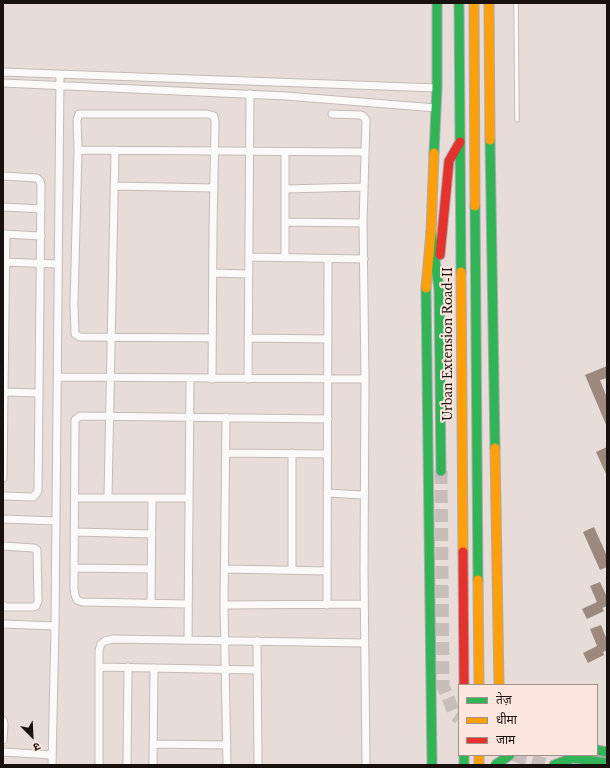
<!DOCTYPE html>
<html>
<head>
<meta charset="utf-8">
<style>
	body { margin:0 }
	#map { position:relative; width:610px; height:768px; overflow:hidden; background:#e7dcd7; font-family:"Libre Baskerville","Noto Sans Devanagari",serif }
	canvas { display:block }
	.frame { position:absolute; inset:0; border:4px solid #18110e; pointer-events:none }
	.legend { position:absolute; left:458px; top:684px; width:140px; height:72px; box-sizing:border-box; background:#fce6dd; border:1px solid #a1918a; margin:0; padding:5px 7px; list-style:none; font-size:12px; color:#18110e }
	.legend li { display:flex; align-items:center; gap:8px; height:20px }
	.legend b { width:20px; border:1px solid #a1918a }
	.north { position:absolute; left:12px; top:716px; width:40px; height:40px; -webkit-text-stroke:3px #fce6dd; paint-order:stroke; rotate:156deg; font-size:11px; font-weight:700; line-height:16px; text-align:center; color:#18110e }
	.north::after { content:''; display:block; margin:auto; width:14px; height:18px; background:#18110e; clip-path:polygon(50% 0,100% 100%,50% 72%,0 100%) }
</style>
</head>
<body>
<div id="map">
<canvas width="610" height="768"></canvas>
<div class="frame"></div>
<ul class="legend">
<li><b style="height:5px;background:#30b455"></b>तेज़</li>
<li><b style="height:5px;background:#ff9f0a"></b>धीमा</li>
<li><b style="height:5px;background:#e5322d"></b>जाम</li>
</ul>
<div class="north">उ</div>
</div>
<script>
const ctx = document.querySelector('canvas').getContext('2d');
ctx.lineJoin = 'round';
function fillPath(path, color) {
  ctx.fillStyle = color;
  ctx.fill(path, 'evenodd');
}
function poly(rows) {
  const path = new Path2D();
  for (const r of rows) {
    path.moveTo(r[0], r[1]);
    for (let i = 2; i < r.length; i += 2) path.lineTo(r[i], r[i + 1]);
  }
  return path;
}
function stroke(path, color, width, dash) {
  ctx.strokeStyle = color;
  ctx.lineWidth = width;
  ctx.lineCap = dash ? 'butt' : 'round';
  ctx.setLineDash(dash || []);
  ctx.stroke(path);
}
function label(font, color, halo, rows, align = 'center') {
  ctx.font = font + ' "Libre Baskerville",serif';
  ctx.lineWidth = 4;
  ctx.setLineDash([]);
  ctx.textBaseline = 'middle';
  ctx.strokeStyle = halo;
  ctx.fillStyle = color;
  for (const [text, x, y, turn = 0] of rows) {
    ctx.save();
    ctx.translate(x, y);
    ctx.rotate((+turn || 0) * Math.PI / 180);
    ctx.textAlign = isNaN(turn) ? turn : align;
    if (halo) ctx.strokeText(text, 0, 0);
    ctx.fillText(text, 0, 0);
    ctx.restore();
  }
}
fillPath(poly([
	[607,366,607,378,600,380,607,398,607,427,585,375],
	[607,447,607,476,596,452],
	[594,527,607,556,607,567,600,570,583,532],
	[600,582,607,597,607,606,602,608,604,611,587,619,582,609,597,602,590,586],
	[601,625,607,640,607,650,603,652,604,655,588,663,583,653,597,646,590,629]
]), '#9c887d');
stroke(poly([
	[441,471,443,686,455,715,459,718],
	[514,755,522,758,547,765]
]), '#c8beb9', 13, [13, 6]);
const lane = poly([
	[516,3,517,120]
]);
const street = poly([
	[3,72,437,88],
	[3,83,286,96,436,108],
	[332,114,361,115,364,117,366,120,363,223,365,379,364,570,366,765],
	[78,150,364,152],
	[3,176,37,178,40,181,41,185,38,491,36,494,33,497,3,496],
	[114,186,214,188],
	[285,189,364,187],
	[3,207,41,209],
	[285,222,363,223],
	[3,234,41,236],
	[249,257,364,259],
	[285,258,285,152],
	[3,262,58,264],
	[213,273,249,274],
	[248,338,328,339],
	[57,377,365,379],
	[212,379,213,230,215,122,214,116,207,114,79,114,77,120,78,150,74,304,75,334,80,337,212,338],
	[248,379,250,94],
	[4,392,38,393],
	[226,417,224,605,227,765],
	[226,453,327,454],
	[292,453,292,570],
	[3,478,6,234],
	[327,493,364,495],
	[108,497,115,150],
	[75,498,189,498],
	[3,519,56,521],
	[75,532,152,534],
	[3,546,34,548,37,550,38,601,36,606,32,607,6,607,3,605],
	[75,568,151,569],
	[225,569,326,571],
	[151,603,152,498],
	[188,604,82,602,77,600,75,595,74,589,75,420,80,416,328,419],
	[224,605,364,604],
	[327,605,328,259],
	[3,624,55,626],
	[188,640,190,378],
	[257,641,258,765],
	[99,667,257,670],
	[3,720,4,724,3,740],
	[153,744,227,745],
	[3,752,52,755],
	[52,765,55,626,60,75],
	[99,765,99,650,101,644,105,641,113,639,365,643],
	[127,765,128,667],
	[153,765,154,668]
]);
const fast = poly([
	[459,3,461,272],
	[490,140,495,448],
	[434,153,437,88,437,3],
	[475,206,478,580],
	[431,232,439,289,441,471],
	[426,288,432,765],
	[597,750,607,752],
	[464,755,464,765],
	[554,765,573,758,607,763]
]);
const slow = poly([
	[474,3,475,206],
	[489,3,490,140],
	[461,272,463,552],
	[426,288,431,232,434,153],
	[495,448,499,685],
	[478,580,479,685],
	[479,755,479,765]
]);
const jam = poly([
	[440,255,449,161,460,142],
	[463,552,464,685]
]);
stroke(lane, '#c4bbb7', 5.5);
stroke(street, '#c4bbb7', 9);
stroke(fast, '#aaaaaf', 11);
stroke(slow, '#aaaaaf', 11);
stroke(jam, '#aaaaaf', 11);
stroke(lane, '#fbfaf9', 3.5);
stroke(street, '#fbfaf9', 7);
stroke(fast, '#30b455', 9);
stroke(slow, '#ff9f0a', 9);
stroke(jam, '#e5322d', 9);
const fastBridge = poly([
	[495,765,510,755]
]);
stroke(fastBridge, '#aaaaaf', 11, []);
stroke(fastBridge, '#30b455', 9);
label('12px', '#18110e', '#fce6dd', [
	["Urban Extension Road-II",449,344,-90]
]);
</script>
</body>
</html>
